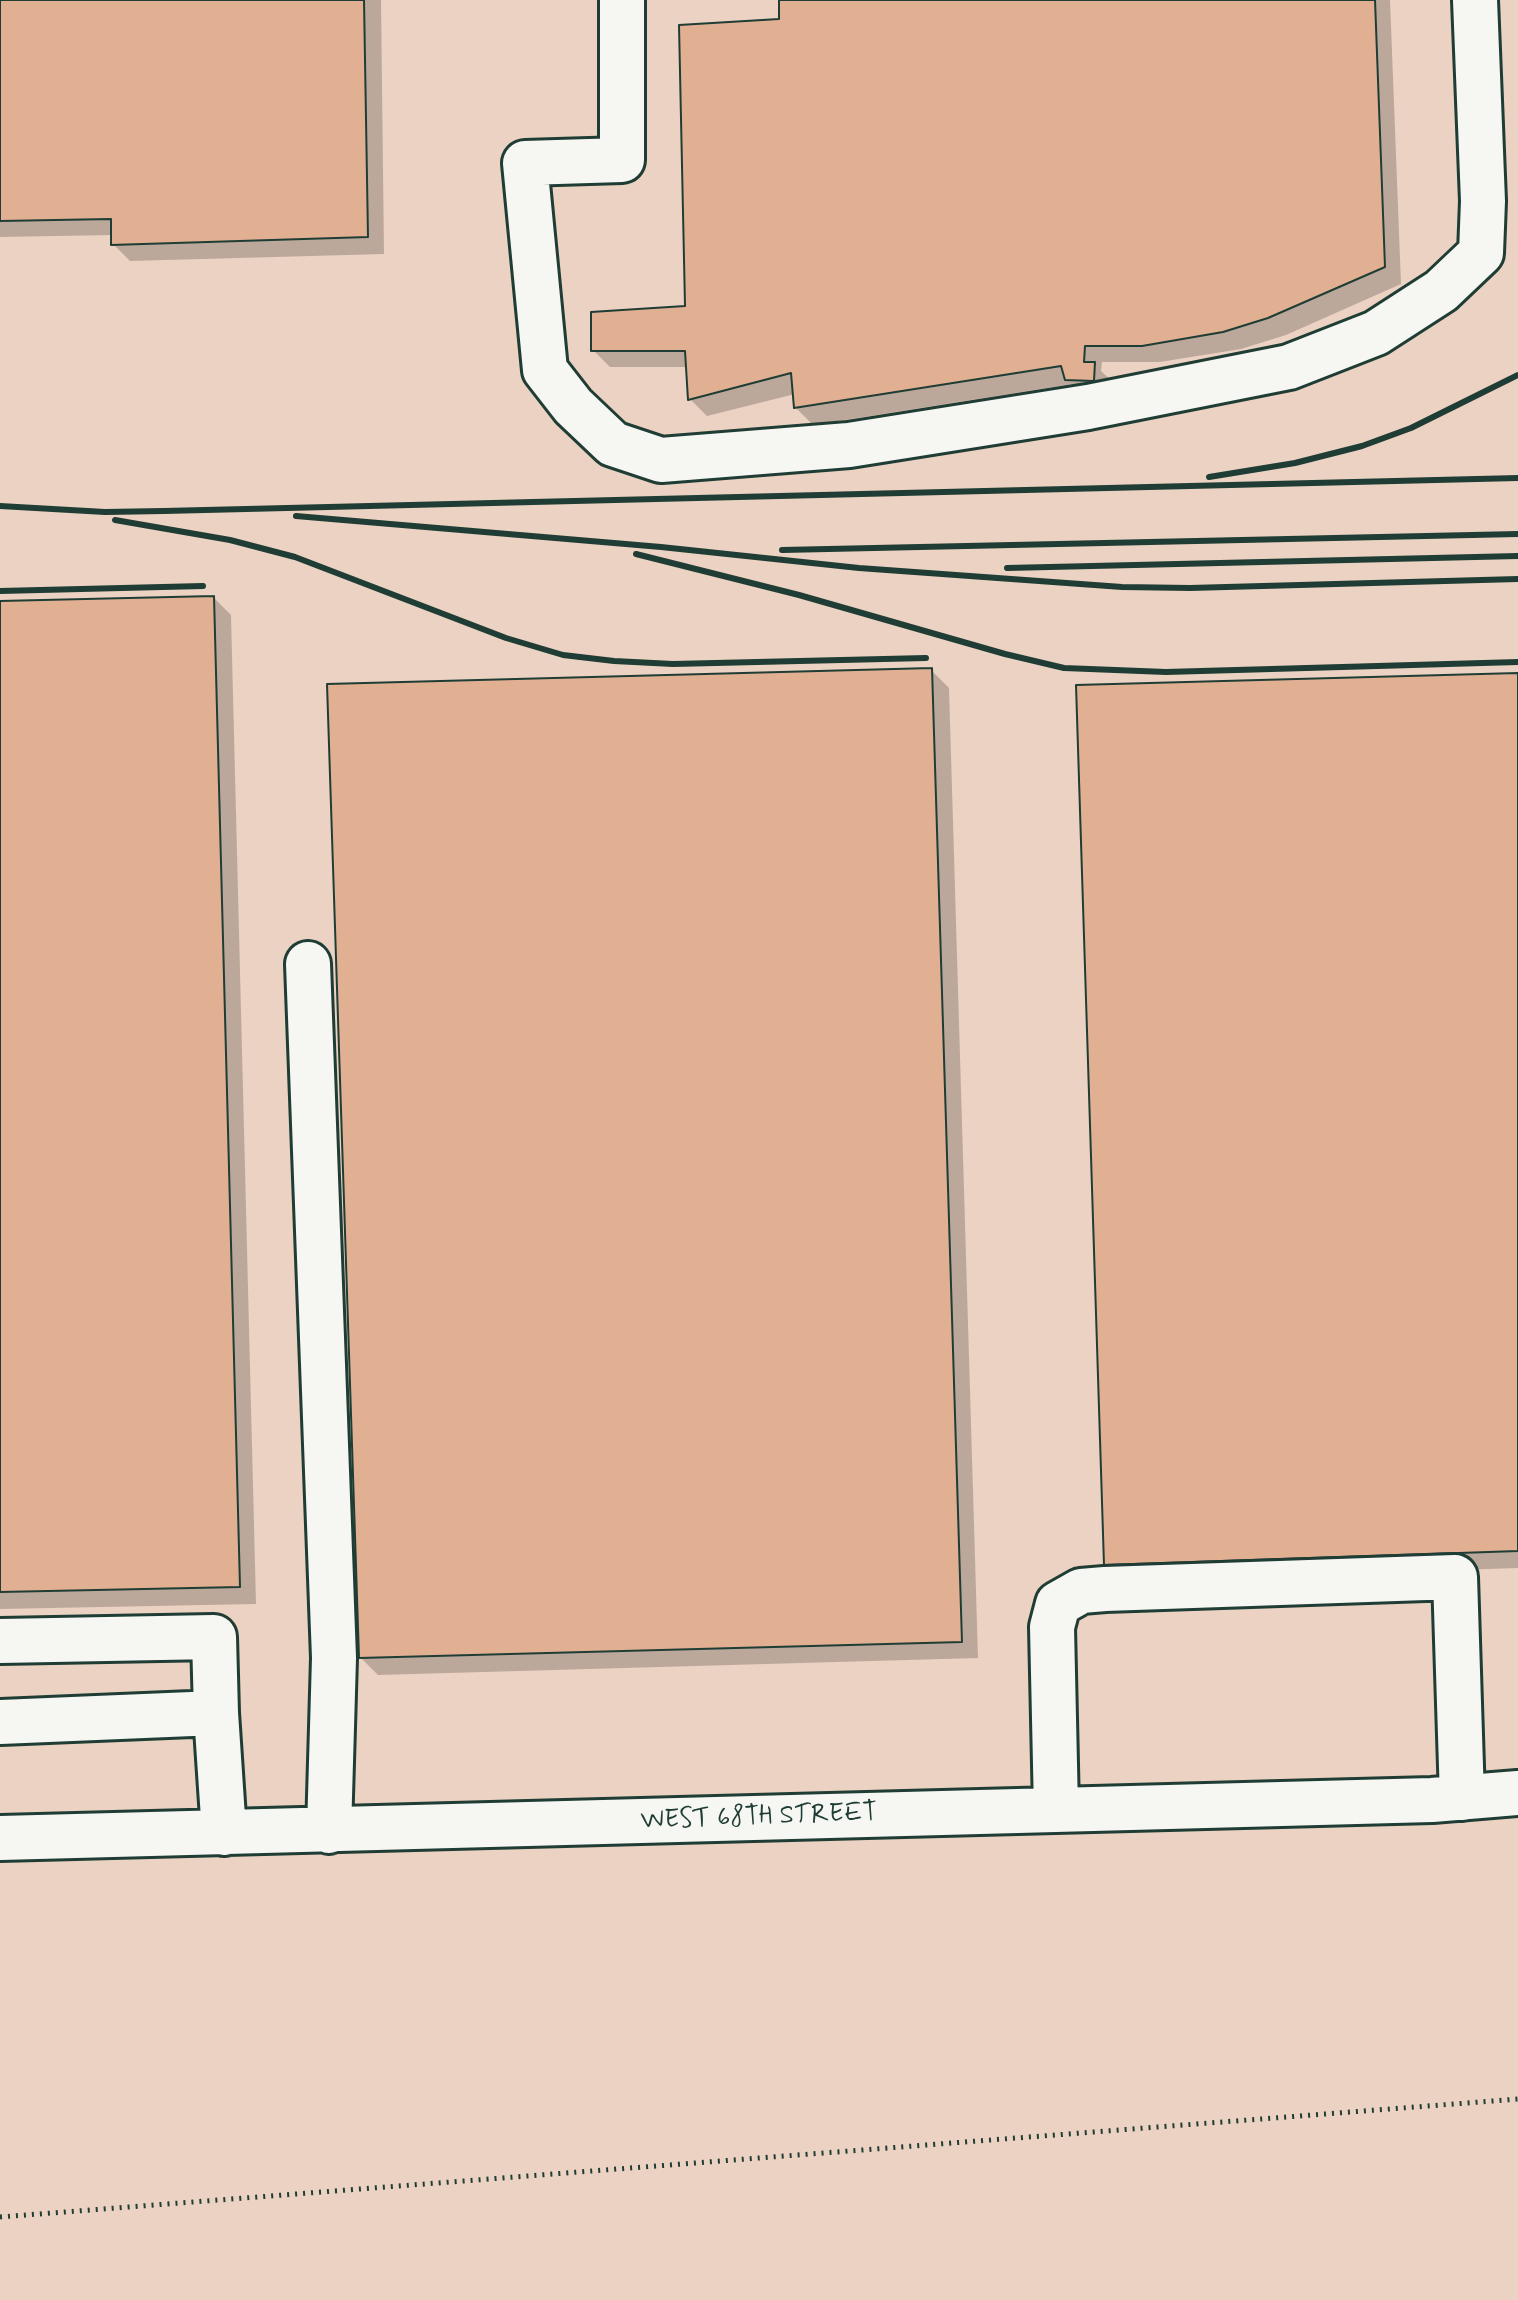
<!DOCTYPE html>
<html>
<head>
<meta charset="utf-8">
<style>
	body { margin:0 }
	canvas { display:block; background:#f0e1d6 }
</style>
</head>
<body>
<canvas width="1518" height="2300"></canvas>
<script>
const ctx = document.querySelector('canvas').getContext('2d');
ctx.lineJoin = 'round';
function fillPath(path, color) {
  ctx.fillStyle = color;
  ctx.fill(path, 'evenodd');
}
function poly(rows) {
  const path = new Path2D();
  for (const r of rows) {
    path.moveTo(r[0], r[1]);
    for (let i = 2; i < r.length; i += 2) path.lineTo(r[i], r[i + 1]);
  }
  return path;
}
function stroke(path, color, width, dash) {
  ctx.strokeStyle = color;
  ctx.lineWidth = width;
  ctx.lineCap = dash ? 'butt' : 'round';
  ctx.setLineDash(dash || []);
  ctx.stroke(path);
}
function label(font, color, halo, rows, align = 'center') {
  ctx.font = font + ' Mynerve,sans-serif';
  ctx.lineWidth = 6;
  ctx.setLineDash([]);
  ctx.textBaseline = 'middle';
  ctx.strokeStyle = halo;
  ctx.fillStyle = color;
  for (const [text, x, y, turn = 0] of rows) {
    ctx.save();
    ctx.translate(x, y);
    ctx.rotate((+turn || 0) * Math.PI / 180);
    ctx.textAlign = isNaN(turn) ? turn : align;
    if (halo) ctx.strokeText(text, 0, 0);
    ctx.fillText(text, 0, 0);
    ctx.restore();
  }
}
fillPath(poly([
	[0,0,1518,0,1518,2300,0,2300]
]), '#ecd2c2');
fillPath(poly([
	[0,0,381,0,384,254,130,261,113,244,113,235,0,237],
	[781,0,1390,0,1401,284,1286,335,1241,349,1160,362,1102,362,1101,371,1112,381,1084,396,1072,384,813,425,796,408,795,394,707,416,690,399,688,367,610,367,593,350,687,308,781,21],
	[214,598,231,615,256,1604,0,1609,0,603],
	[931,670,949,688,978,1658,378,1675,361,1658],
	[1518,675,1518,1568,1123,1581,1106,1564]
]), '#0003');
const building = poly([
	[0,0,364,0,368,237,111,245,111,219,0,221,0,0],
	[779,0,1375,0,1385,267,1268,318,1223,332,1142,346,1085,346,1084,362,1095,362,1094,381,1065,380,1061,366,794,408,791,373,688,400,685,351,591,351,591,312,685,306,679,25,779,19,779,0],
	[214,596,240,1587,0,1592,0,601,214,596],
	[932,668,962,1642,359,1658,327,684,932,668],
	[1518,673,1518,1551,1104,1565,1076,685,1518,673]
]);
fillPath(building, '#e1b093');
stroke(building, '#1f3d34', 2);
const minor = poly([
	[622,0,622,160,525,163,545,370,573,406,613,444,661,460,849,445,1088,407,1289,367,1376,333,1441,291,1481,253,1483,201,1475,0],
	[308,964,334,1658,329,1831],
	[0,1641,214,1637,216,1713,224,1833],
	[0,1722,216,1713],
	[1056,1810,1052,1627,1058,1604,1081,1591,1105,1589,1455,1577,1462,1798],
	[0,1838,1432,1800,1518,1793]
]);
stroke(minor, '#1f3d34', 50);
stroke(poly([
	[0,2217,1518,2099]
]), '#1f3d34', 5, [2, 6]);
stroke(minor, '#f6f6f2', 44);
stroke(poly([
	[1209,477,1295,463,1362,446,1411,428,1518,375],
	[0,506,105,512,164,511,1518,478],
	[296,516,661,547,859,568,1122,587,1190,588,1518,579],
	[115,520,230,540,295,557,506,638,563,655,614,661,673,664,926,658],
	[782,550,1518,534],
	[636,554,799,595,1005,654,1064,668,1166,672,1518,662],
	[1007,568,1518,556],
	[0,591,203,586]
]), '#1f3d34', 6);
label('26px', '#1f3d34', '#f6f6f2', [
	["WEST 68TH STREET",759,1818,-2]
]);
</script>
</body>
</html>
